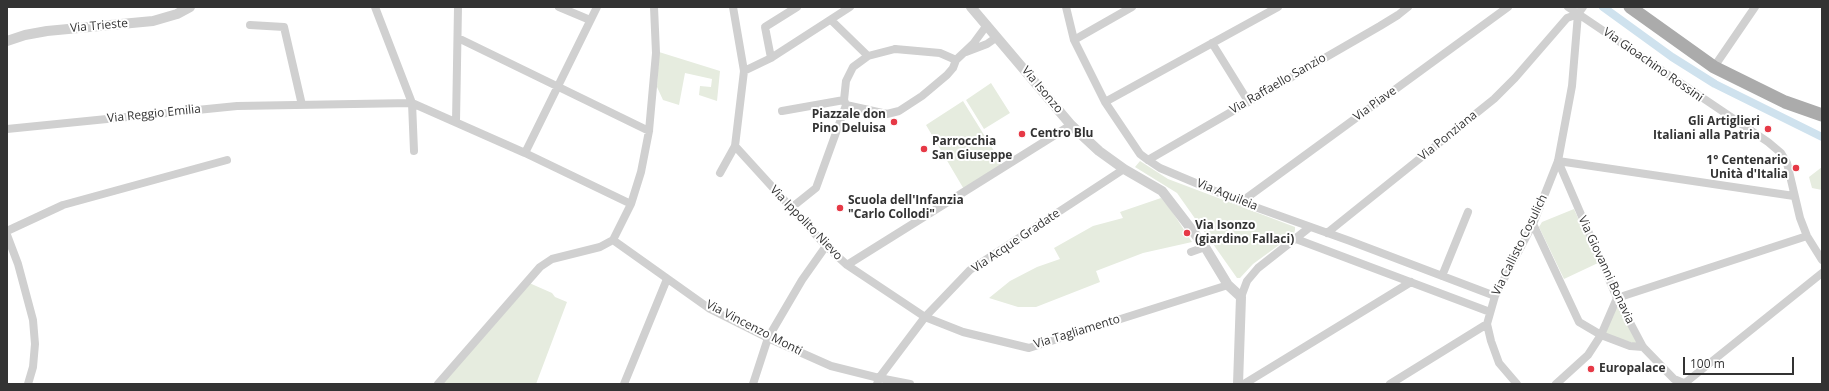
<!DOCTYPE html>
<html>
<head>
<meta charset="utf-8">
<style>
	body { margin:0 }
	#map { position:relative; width:1829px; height:391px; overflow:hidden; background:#fff; font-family:"Open Sans",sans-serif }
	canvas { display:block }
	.frame { position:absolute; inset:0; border:8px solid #333; pointer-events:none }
	.scale { position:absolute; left:1683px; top:357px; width:111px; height:18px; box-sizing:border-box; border:2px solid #333; border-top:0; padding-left:5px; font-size:12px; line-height:14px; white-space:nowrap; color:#333; -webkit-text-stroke:3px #fff; paint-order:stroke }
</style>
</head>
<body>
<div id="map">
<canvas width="1829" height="391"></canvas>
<div class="frame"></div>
<div class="scale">100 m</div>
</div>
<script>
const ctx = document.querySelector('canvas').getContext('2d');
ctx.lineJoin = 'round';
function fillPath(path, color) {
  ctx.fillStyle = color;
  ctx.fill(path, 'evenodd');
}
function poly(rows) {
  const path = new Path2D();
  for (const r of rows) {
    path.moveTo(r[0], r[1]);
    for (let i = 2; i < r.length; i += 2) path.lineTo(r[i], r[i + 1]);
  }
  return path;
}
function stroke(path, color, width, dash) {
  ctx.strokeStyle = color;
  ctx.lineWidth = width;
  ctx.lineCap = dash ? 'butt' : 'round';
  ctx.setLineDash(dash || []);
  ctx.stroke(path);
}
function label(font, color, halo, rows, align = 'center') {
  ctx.font = font + ' "Open Sans",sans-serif';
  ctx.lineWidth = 4;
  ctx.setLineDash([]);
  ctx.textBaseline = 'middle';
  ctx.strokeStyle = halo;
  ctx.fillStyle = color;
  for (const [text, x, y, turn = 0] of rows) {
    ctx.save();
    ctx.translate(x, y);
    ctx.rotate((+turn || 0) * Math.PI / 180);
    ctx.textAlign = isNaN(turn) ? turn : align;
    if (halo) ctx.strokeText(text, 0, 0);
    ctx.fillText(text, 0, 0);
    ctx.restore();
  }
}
fillPath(poly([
	[659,52,720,71,717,101,699,95,700,86,711,87,712,79,685,73,679,105,663,100,657,87],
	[991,83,1010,113,984,129,966,100],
	[963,101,1004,167,965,191,926,125],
	[1140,161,1168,179,1295,227,1295,230,1294,234,1253,264,1240,278,1237,278,1177,193,1135,167],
	[1822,167,1822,190,1812,188,1809,177],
	[1161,198,1171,210,1192,242,1143,253,1096,271,1100,282,1036,307,1018,307,989,298,1010,281,1037,267,1060,259,1054,248,1093,226,1123,218,1120,212],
	[1574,209,1598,263,1564,279,1539,227,1542,222],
	[527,282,552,293,555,297,567,302,536,384,442,384],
	[1617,303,1640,345,1604,334]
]), '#e6ecdf');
stroke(poly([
	[1603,7,1672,57,1715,84,1822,137]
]), '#cfe2ee', 8);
stroke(poly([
	[375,7,412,103,414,151],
	[559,7,590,20],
	[1066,7,1074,40,1105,102,1140,154,1148,160,1160,168,1241,202,1350,241,1495,296],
	[1568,7,1768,142,1781,153,1787,163,1800,218,1807,236,1822,260],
	[831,20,868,56],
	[250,25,284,27,302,105],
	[458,38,649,131],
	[1074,40,1132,7],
	[1212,43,1248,101],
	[895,49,940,53,956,60,953,68,947,75,922,96,899,111,887,114,846,105,844,100,846,81,853,67,868,56,895,49],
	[966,52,987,44,997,37],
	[771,58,765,27,797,7],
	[956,60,973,44,987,25],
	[1714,67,1755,7],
	[744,71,771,58,850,7],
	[1105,102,1278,7],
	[782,111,844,100],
	[456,122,458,7],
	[7,129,237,106,412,103,525,153,631,204],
	[735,146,826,246,847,265,925,317,963,332,1029,348,1228,285],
	[525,153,597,7],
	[1148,160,1380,26,1398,15,1408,7],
	[1558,161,1617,298,1643,347,1674,379,1686,384],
	[1558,161,1794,196],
	[720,173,735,146,744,71,733,7],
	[1241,202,1508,7],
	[791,208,816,188,846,105],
	[1533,224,1579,322,1601,335,1630,346,1643,347],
	[7,231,63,205,227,160],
	[1327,233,1494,99,1515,78,1567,18,1578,14],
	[7,235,18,264,33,320,35,344,33,367,28,384],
	[1296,239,1490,312],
	[613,240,710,309,768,338,831,366,879,378,910,384],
	[613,240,631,204,641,172,649,131,656,53,654,7],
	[1191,252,1205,247],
	[847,265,1071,125],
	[1442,276,1468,212],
	[1241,297,1247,281,1258,268,1310,227],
	[1685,383,1822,273],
	[438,384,540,267,552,259,600,247,613,240],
	[624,384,667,279],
	[753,384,768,338,802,280,826,246],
	[877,384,879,378,925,317,970,270,1124,169],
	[1244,384,1411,282],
	[1390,384,1487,324],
	[1517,384,1499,363,1491,341,1487,324,1495,296,1533,224,1558,161,1572,86,1578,14,1583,7],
	[1556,384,1588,355,1601,335,1617,298,1807,236]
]), '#d0d0d0', 8);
stroke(poly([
	[971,7,1071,125,1099,151,1124,169,1162,191,1205,247,1228,285,1241,297,1238,384],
	[7,41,25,35,47,31,153,21,177,14,190,7]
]), '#d0d0d0', 10);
stroke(poly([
	[1630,7,1714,67,1785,102,1822,115]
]), '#ababab', 13);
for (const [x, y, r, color] of [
	[894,122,4,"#e63946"],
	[1768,129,4,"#e63946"],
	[1022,134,4,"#e63946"],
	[924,149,4,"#e63946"],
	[1796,168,4,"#e63946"],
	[840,208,4,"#e63946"],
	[1187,233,4,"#e63946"],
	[1591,369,4,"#e63946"]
]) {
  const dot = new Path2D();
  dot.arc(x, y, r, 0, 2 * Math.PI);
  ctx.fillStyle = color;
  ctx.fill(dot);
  stroke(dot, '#fff', 1.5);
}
label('12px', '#333', '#fff', [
	["Via Trieste",99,26,-5],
	["Via Gioachino Rossini",1653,65,35],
	["Via Raffaello Sanzio",1278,84,-30],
	["Via Isonzo",1042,90,50],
	["Via Piave",1375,104,-36],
	["Via Reggio Emilia",154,114,-6],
	["Via Ponziana",1448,136,-39],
	["Via Aquileia",1227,195,22],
	["Via Ippolito Nievo",806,223,46],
	["Via Acque Gradate",1016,241,-34],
	["Via Callisto Cosulich",1520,245,-64],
	["Via Giovanni Bonavia",1606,270,65],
	["Via Vincenzo Monti",754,328,27],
	["Via Tagliamento",1077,332,-17]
]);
label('bold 12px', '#333', '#fff', [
	["Piazzale don",886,115,"right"],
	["Pino Deluisa",886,129,"right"],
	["Gli Artiglieri",1760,122,"right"],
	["Italiani alla Patria",1760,136,"right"],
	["Centro Blu",1030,134],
	["Parrocchia",932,142],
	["San Giuseppe",932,156],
	["1° Centenario",1788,161,"right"],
	["Unità d'Italia",1788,175,"right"],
	["Scuola dell'Infanzia",848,201],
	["\"Carlo Collodi\"",848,215],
	["Via Isonzo",1195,226],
	["(giardino Fallaci)",1195,240],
	["Europalace",1599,369]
], 'left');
</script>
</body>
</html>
